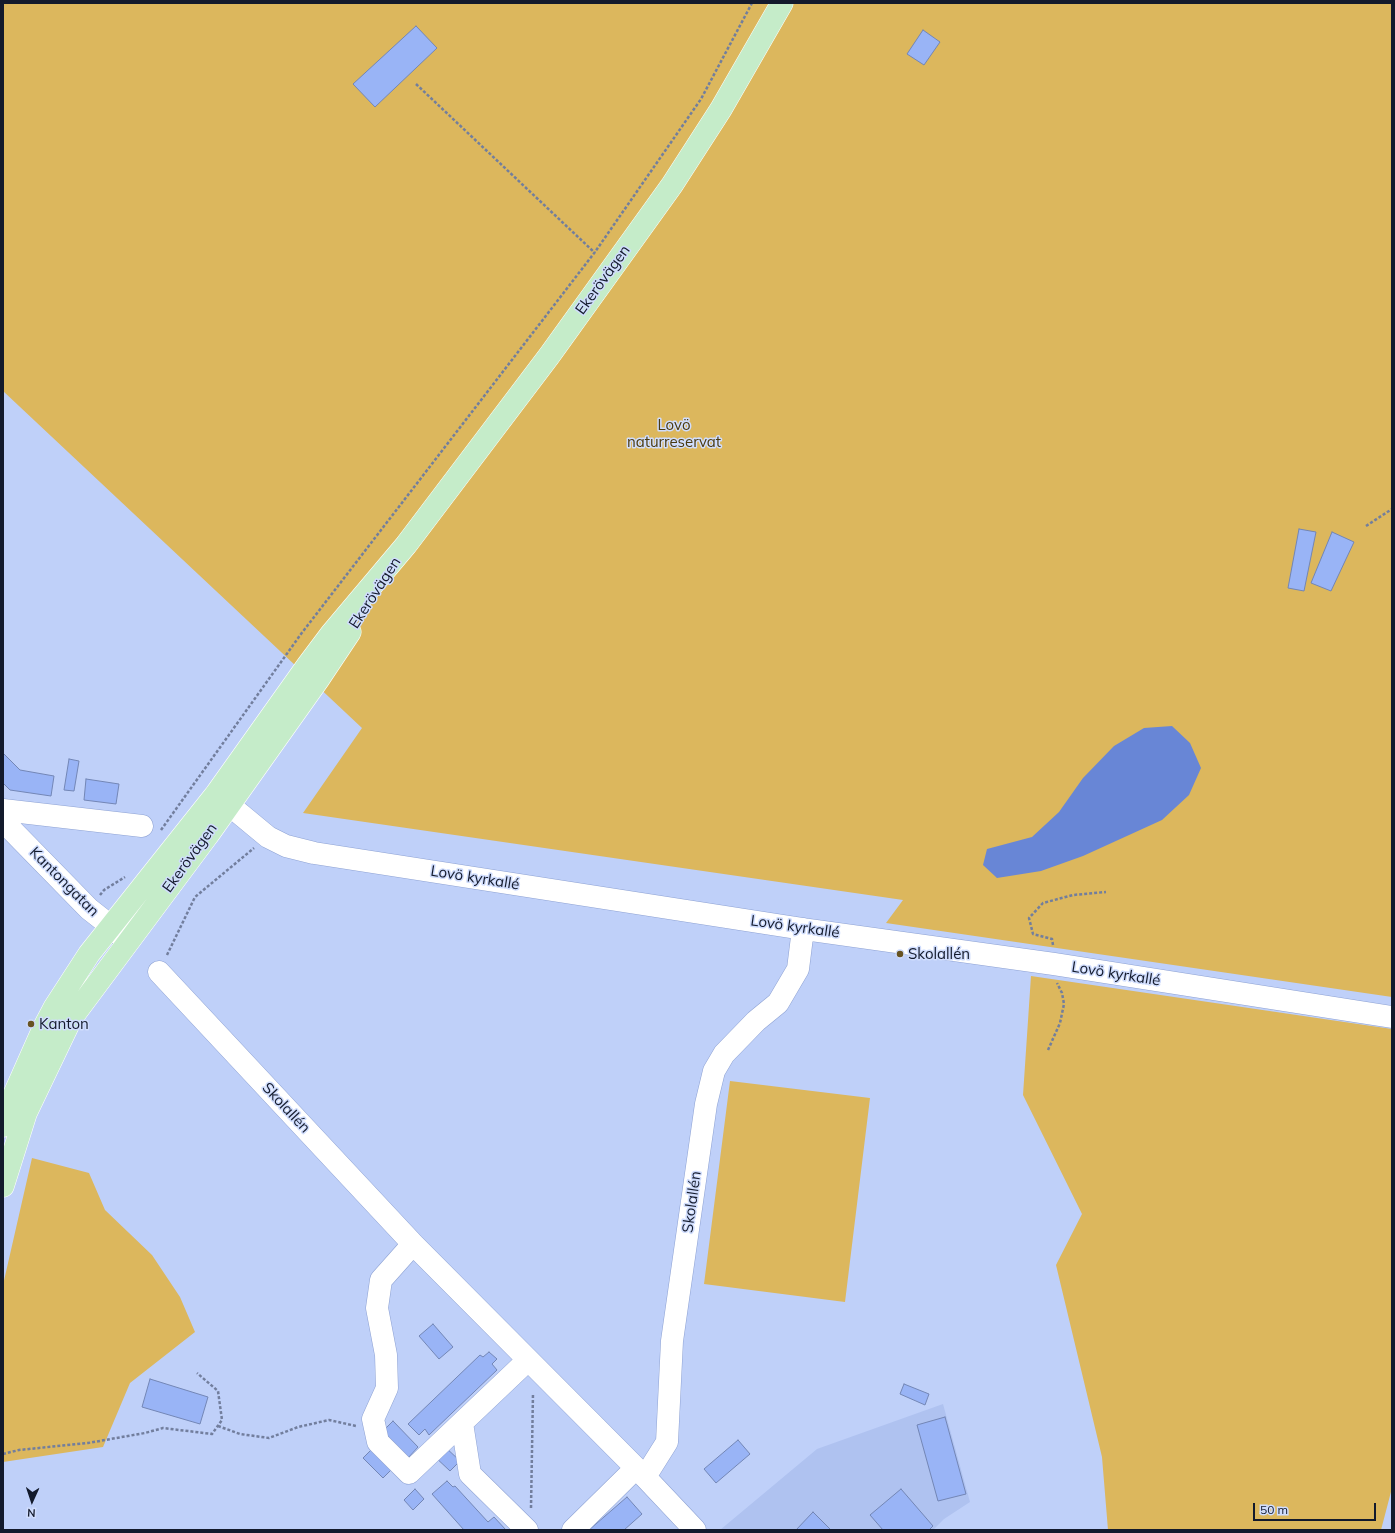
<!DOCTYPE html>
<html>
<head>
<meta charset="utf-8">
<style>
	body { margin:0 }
	#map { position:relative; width:1395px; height:1533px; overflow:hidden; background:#bfd0f9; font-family:Mulish,sans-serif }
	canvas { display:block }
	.frame { position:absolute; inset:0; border:4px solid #131a2c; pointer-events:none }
	.north { position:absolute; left:12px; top:1481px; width:40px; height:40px; -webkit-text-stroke:3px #d0ddfd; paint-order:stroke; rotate:183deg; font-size:11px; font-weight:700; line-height:16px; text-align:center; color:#131a2c }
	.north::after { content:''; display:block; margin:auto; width:14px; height:18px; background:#131a2c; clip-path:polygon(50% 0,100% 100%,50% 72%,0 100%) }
	.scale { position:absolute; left:1253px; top:1503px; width:123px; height:18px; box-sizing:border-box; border:2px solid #131a2c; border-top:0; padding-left:5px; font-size:12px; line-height:14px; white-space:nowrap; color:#131a2c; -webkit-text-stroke:3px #d0ddfd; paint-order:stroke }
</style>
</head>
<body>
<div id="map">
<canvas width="1395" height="1533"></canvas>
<div class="frame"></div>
<div class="north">N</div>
<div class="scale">50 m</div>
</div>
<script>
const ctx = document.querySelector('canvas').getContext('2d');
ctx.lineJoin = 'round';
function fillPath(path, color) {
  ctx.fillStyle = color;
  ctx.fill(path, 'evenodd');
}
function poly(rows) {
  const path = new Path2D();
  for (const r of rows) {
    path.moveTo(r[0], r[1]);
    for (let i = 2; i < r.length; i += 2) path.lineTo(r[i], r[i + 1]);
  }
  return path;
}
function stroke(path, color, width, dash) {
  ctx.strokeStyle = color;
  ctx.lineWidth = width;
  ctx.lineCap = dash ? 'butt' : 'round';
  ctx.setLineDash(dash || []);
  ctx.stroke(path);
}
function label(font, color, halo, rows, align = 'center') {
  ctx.font = font + ' Mulish,sans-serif';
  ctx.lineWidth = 3;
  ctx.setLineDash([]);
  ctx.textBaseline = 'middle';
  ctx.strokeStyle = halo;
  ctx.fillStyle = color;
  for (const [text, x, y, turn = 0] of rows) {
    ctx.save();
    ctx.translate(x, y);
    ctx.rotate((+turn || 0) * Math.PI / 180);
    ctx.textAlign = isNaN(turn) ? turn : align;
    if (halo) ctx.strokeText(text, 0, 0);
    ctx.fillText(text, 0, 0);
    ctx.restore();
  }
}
fillPath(poly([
	[943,1404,970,1502,944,1519,933,1530,720,1530,817,1449]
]), '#afc2f0');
fillPath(poly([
	[3,3,1392,3,1392,997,886,923,903,900,303,813,362,728,3,391],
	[1031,976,1392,1029,1392,1488,1381,1530,1108,1530,1102,1457,1056,1265,1082,1214,1023,1095],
	[730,1081,870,1098,845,1302,704,1284],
	[32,1158,89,1173,105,1210,152,1255,180,1297,195,1332,130,1383,103,1447,3,1462,3,1285]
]), '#dcb75d');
fillPath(poly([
	[1172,726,1190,743,1201,768,1189,795,1162,820,1083,856,1041,871,997,878,983,865,987,849,1032,837,1059,812,1083,778,1114,746,1144,728]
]), '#6886d6');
const building = poly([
	[416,26,437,48,375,107,353,84,416,26],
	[923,30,940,42,924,65,907,54,923,30],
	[1299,529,1316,532,1304,591,1288,588,1299,529],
	[1332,532,1354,542,1331,591,1311,583,1332,532],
	[3,753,20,770,54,776,51,796,10,790,3,783,3,753],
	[69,759,79,761,74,791,64,790,69,759],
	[86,779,119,784,116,804,84,800,86,779],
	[433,1324,453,1347,439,1359,419,1336,433,1324],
	[489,1352,497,1359,492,1364,497,1370,429,1435,425,1429,419,1435,408,1424,480,1355,483,1357,489,1352],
	[150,1379,208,1397,200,1424,142,1407,150,1379],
	[904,1384,929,1394,925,1405,900,1394,904,1384],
	[945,1417,966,1494,938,1501,917,1425,945,1417],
	[393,1421,418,1447,408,1458,383,1431,393,1421],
	[738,1440,750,1454,716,1483,704,1469,738,1440],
	[443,1445,460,1461,450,1471,433,1455,443,1445],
	[373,1448,393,1468,383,1478,363,1458,373,1448],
	[447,1481,453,1487,455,1486,488,1522,494,1517,506,1530,464,1530,432,1494,447,1481],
	[415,1489,424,1499,413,1510,404,1500,415,1489],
	[901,1489,933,1526,929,1530,883,1530,870,1515,901,1489],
	[627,1497,642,1514,624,1530,589,1530,627,1497],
	[813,1512,831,1530,796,1530,813,1512]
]);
fillPath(building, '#99b4f6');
stroke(building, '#7386b5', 1);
const minor = poly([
	[216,794,268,837,286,846,314,853,803,929,1054,964,1392,1017],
	[3,810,142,826],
	[3,821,89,909,112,927,125,940],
	[159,972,413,1244,645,1477,695,1530],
	[413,1244,381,1280,377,1308,386,1355,387,1388,373,1419,378,1442,409,1473,528,1360],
	[462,1423,470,1474,527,1530],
	[645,1477,667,1442,672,1341,706,1104,714,1071,724,1054,756,1021,778,1003,798,969,803,929],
	[573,1530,636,1468]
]);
const major = poly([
	[3,1126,8,1108,44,1027,54,1008,89,954,216,794,307,666,331,634,406,545,549,356,672,185,721,109,782,3],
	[3,1186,26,1113,71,1019,208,835,318,680,350,632]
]);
stroke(minor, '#8ea2d3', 23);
stroke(major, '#fff', 23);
stroke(poly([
	[416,84,595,253],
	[1366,526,1392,509],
	[161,830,301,634,595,252,701,99,752,3],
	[100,895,104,890,125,877],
	[1053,945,1052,939,1033,934,1029,918,1043,903,1073,895,1106,892],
	[167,955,195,897,254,848],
	[1048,1050,1060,1023,1064,1004,1062,993,1057,983],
	[218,1426,240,1434,269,1438,298,1427,329,1420,356,1426],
	[3,1454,19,1450,88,1443,145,1433,163,1428,212,1434,222,1420,218,1391,197,1373],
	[531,1508,533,1393]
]), '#727e9d', 2.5, [3, 2]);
stroke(minor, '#fff', 22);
stroke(major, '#c5ecc9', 22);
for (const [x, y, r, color] of [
	[900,954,4,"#675322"],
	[31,1024,4,"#675322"]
]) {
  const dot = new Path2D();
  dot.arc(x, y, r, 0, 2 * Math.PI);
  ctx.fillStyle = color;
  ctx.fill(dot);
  stroke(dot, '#d0ddfd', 1.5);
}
label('15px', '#131a2c', '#d0ddfd', [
	["Ekerövägen",603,280,-54],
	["Ekerövägen",375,593,-57],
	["Ekerövägen",190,858,-54],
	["Lovö kyrkallé",475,878,9],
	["Kantongatan",64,882,45],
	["Lovö kyrkallé",795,927,8],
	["Lovö kyrkallé",1116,974,9],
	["Skolallén",286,1108,47],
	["Skolallén",692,1202,-82]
]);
label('15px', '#4a3a10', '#d0ddfd', [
	["Lovö",674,425],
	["naturreservat",674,442]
]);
label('15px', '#131a2c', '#d0ddfd', [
	["Skolallén",908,954],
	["Kanton",39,1024]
], 'left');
</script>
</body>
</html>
